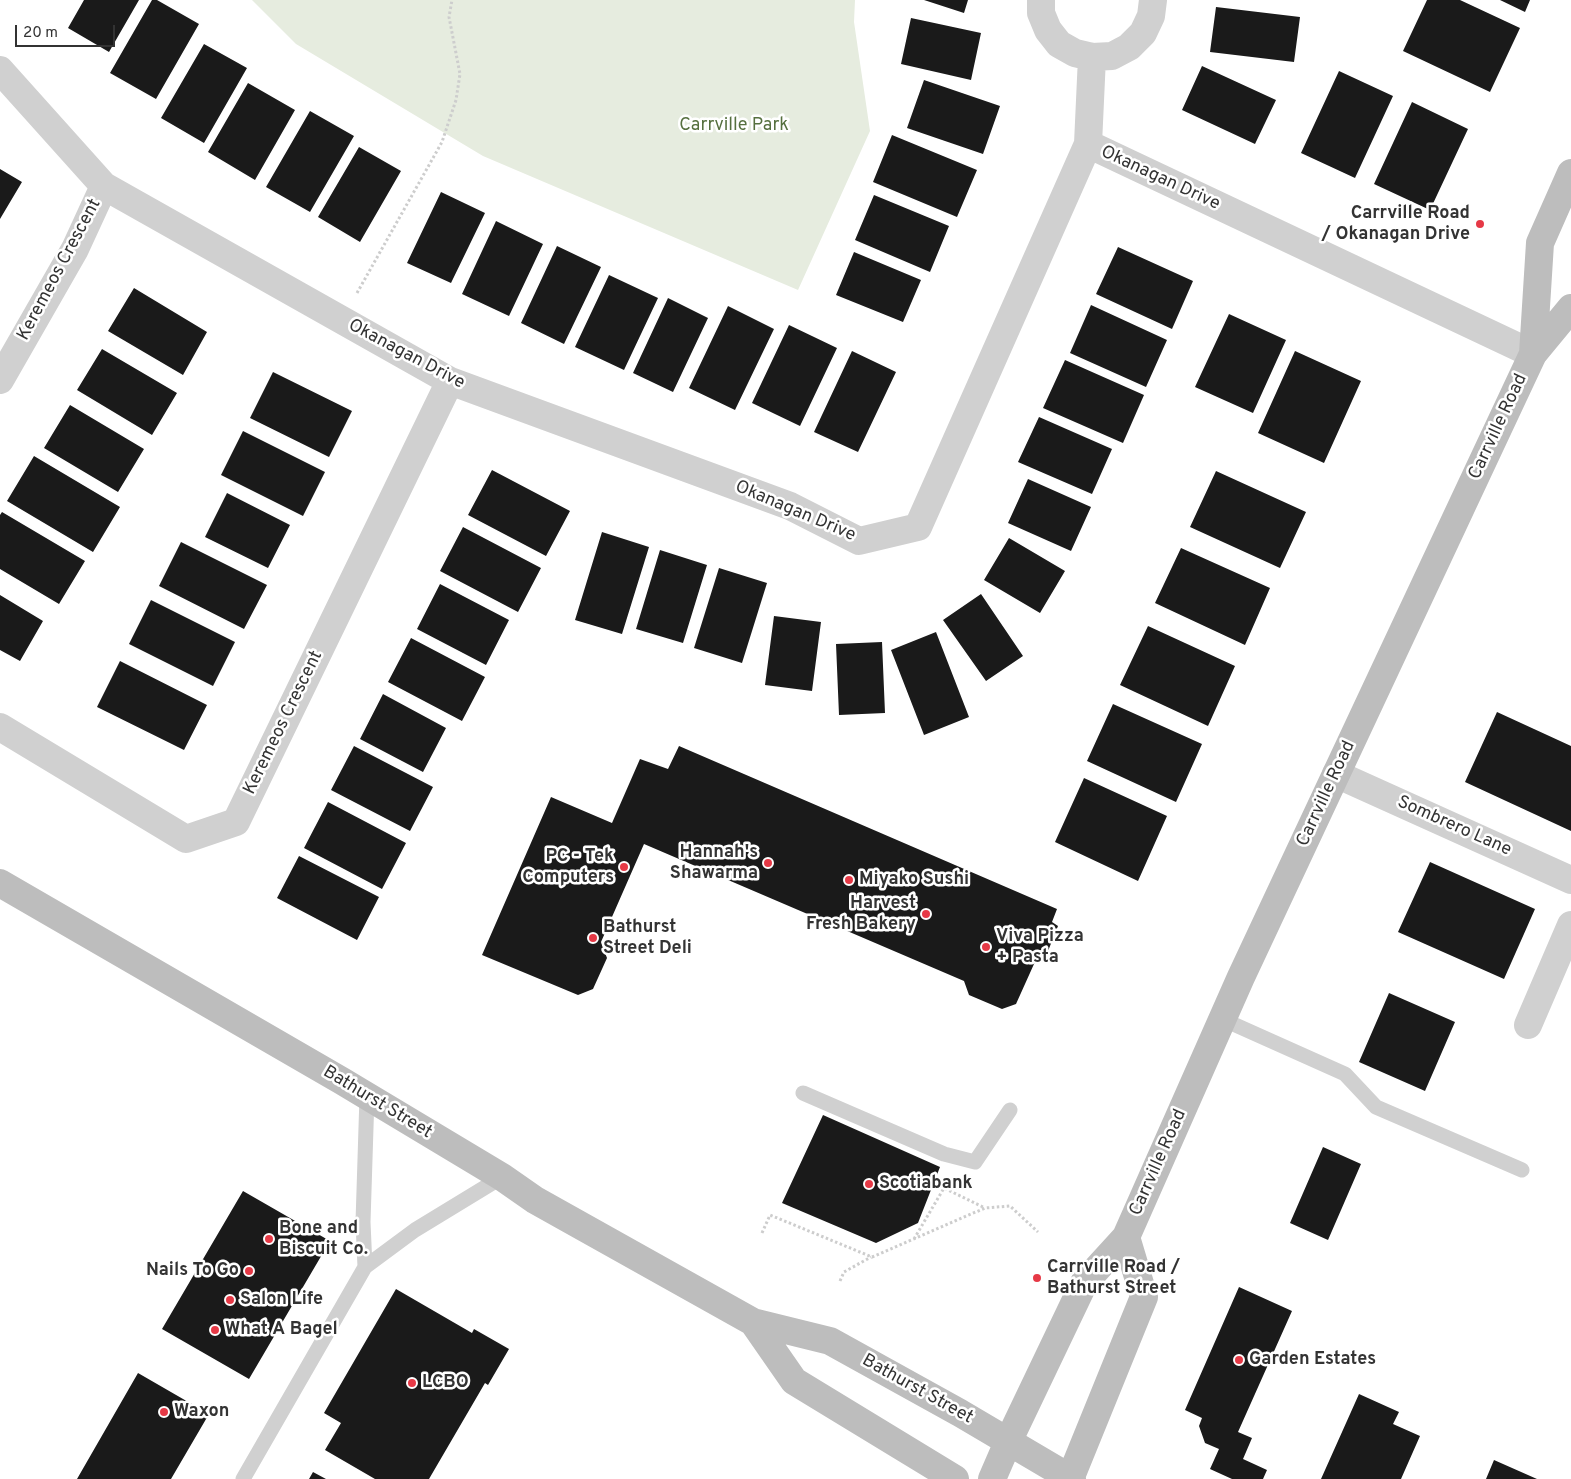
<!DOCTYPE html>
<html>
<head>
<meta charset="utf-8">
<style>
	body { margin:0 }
	#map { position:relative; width:1571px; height:1479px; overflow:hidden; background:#fff; font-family:Overpass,sans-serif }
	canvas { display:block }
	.scale { position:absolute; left:15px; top:25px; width:100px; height:22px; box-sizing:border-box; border:2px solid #333; border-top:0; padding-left:6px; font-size:15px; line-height:18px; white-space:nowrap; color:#333; -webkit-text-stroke:4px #fff; paint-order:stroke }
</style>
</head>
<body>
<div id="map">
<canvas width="1571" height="1479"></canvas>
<div class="scale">20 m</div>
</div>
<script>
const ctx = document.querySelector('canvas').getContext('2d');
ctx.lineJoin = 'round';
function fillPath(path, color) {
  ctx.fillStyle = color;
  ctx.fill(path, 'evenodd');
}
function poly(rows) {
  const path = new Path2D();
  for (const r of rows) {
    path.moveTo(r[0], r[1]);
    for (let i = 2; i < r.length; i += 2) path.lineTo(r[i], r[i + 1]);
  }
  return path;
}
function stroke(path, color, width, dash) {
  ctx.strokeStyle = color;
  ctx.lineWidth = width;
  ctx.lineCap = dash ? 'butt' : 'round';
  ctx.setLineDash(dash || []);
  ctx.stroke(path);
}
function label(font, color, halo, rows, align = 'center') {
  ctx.font = font + ' Overpass,sans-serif';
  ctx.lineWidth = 5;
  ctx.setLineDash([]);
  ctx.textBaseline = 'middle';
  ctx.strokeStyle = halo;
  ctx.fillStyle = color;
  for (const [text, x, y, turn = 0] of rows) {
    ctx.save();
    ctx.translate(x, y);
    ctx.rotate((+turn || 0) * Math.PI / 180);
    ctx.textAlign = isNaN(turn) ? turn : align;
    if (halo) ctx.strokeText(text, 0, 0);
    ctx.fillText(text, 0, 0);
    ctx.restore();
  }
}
fillPath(poly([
	[252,0,855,0,854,22,870,131,798,290,483,156,296,44]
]), '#e6ecdf');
fillPath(poly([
	[84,0,139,0,109,52,68,28],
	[152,0,157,0,199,24,156,99,110,73],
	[924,0,968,0,964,13],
	[1427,0,1460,0,1520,28,1490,92,1403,51],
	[1500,0,1530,0,1525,12],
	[1216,7,1300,17,1294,62,1210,52],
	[911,18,981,33,971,80,901,64],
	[204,44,247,68,204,143,161,118],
	[1202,66,1276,100,1255,144,1182,110],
	[1339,71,1393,96,1355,178,1301,153],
	[924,80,1000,106,983,154,907,128],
	[248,83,295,110,255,180,208,152],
	[1412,102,1468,129,1430,210,1374,184],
	[310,111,354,136,310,212,266,187],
	[892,135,977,170,957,217,873,182],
	[359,147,401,171,360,242,318,217],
	[0,169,22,182,0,219],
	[441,192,485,213,451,283,407,263],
	[874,195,949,226,930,272,855,240],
	[496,221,543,244,509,316,462,294],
	[557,246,601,267,564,344,521,323],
	[1118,247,1193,281,1172,329,1096,294],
	[854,252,921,280,903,322,836,295],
	[609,275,658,298,624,370,575,347],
	[134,288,207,332,183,375,108,331],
	[668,298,708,318,673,392,633,373],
	[1091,305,1167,340,1146,387,1070,353],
	[728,306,774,329,735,410,689,388],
	[1229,314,1286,340,1253,413,1195,387],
	[789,325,837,348,800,426,752,403],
	[102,349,177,393,152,435,77,390],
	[852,351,896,372,858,452,814,432],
	[1295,351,1361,381,1324,463,1258,433],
	[1065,360,1144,395,1123,443,1043,408],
	[273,372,352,411,329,457,250,418],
	[70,405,144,449,118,492,44,448],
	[1039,417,1112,449,1092,494,1018,462],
	[243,431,325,472,303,516,221,475],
	[34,456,120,507,93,552,7,501],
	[492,470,570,511,546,556,468,515],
	[1216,471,1306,512,1280,568,1190,527],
	[1028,479,1091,507,1071,551,1008,523],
	[227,493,290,525,268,568,205,537],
	[2,512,85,561,59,604,0,569,0,515],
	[463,527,541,568,518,612,440,571],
	[602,532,649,547,622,634,575,620],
	[1009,538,1065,571,1040,613,984,580],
	[181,542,267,585,244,629,159,586],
	[1181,548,1270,588,1245,645,1155,603],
	[660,550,707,565,683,643,636,629],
	[719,568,767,583,742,663,694,648],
	[440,584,509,620,486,665,417,629],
	[981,594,1023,656,986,681,943,620],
	[0,595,43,621,20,661,0,650],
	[151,600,235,642,213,686,129,644],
	[774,616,821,622,812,691,765,685],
	[1148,626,1235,666,1208,726,1120,685],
	[936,632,969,717,924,735,891,650],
	[411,638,485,677,462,721,388,682],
	[882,642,885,713,839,715,836,644],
	[120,661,207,705,184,750,97,707],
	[383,694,446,728,423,772,360,739],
	[1113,704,1202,744,1176,802,1087,761],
	[1497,712,1571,746,1571,831,1465,782],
	[354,746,433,787,410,831,331,790],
	[679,746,1057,909,1052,922,1058,926,1044,961,1034,964,1016,1004,1002,1009,969,995,964,981,644,844,601,942,607,958,593,989,578,995,482,955,551,797,612,823,640,759,668,769],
	[1084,778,1167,816,1138,881,1055,842],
	[328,802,406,843,382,889,304,848],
	[299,856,379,897,357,940,277,898],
	[1430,862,1535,909,1504,979,1398,932],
	[1389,993,1455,1022,1425,1091,1359,1062],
	[823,1115,940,1167,918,1223,876,1243,782,1203],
	[1323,1147,1361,1164,1328,1240,1290,1223],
	[243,1191,330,1241,249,1379,162,1329],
	[1239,1287,1292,1311,1238,1432,1252,1438,1243,1459,1267,1470,1263,1479,1232,1479,1210,1469,1219,1449,1205,1443,1199,1426,1202,1418,1185,1410],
	[396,1289,472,1333,474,1329,509,1349,488,1385,485,1383,429,1479,375,1479,325,1450,341,1423,324,1413],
	[138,1373,209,1414,171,1479,77,1479],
	[1359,1394,1399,1412,1393,1424,1420,1436,1401,1479,1321,1479],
	[1494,1460,1537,1479,1486,1479],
	[313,1472,326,1479,309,1479]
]), '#1a1a1a');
stroke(poly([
	[357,293,442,142,456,100,460,74,449,17,452,0],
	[762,1233,770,1215,872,1257,985,1208,1010,1206,1038,1232],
	[914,1239,944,1188,985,1208],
	[840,1281,844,1272,871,1257]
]), '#cdcdcd', 3, [2.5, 2.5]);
stroke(poly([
	[1222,1019,1345,1074,1376,1107,1522,1170],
	[803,1093,944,1154,975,1162,1010,1110],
	[365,1267,363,1222,367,1096],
	[243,1479,365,1267,415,1230,502,1177]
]), '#d0d0d0', 15);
stroke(poly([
	[1041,0,1041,13,1048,30,1059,44,1075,53,1092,57,1112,56,1129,47,1143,33,1151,16,1153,0],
	[0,70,104,186,450,381,790,506,859,541,918,527,1088,144,1092,57],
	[1088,144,1533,354],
	[0,380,75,249,104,186],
	[0,727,186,839,236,822,450,381],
	[1336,774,1571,880],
	[1528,1025,1571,925]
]), '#d0d0d0', 28);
stroke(poly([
	[1533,354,1540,243,1571,173],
	[0,883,342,1081,502,1177,535,1200,753,1322,830,1341,960,1413,1072,1479],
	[753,1322,794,1381,955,1479],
	[992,1479,1008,1442,1084,1283,1126,1237,1241,977,1533,354,1571,308],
	[1070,1479,1144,1297,1126,1237]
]), '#bdbdbd', 28);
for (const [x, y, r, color] of [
	[1480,224,5,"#e63946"],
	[768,863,5,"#e63946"],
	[624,867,5,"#e63946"],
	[849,880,5,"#e63946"],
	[926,914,5,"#e63946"],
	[593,938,5,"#e63946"],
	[986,947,5,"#e63946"],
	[869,1184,5,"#e63946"],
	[269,1239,5,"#e63946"],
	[249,1271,5,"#e63946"],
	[1037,1278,5,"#e63946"],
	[230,1300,5,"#e63946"],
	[215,1330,5,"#e63946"],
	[1239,1360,5,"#e63946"],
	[412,1383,5,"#e63946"],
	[164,1412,5,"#e63946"]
]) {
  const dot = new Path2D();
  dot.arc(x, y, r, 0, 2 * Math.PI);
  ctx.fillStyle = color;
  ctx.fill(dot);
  stroke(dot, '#fff', 2);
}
label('18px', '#56703f', '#fff', [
	["Carrville Park",734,126]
]);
label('18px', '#333', '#fff', [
	["Okanagan Drive",1160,179,25],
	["Keremeos Crescent",60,270,-62],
	["Okanagan Drive",406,355,28],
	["Carrville Road",1499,427,-65],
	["Okanagan Drive",795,512,23],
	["Keremeos Crescent",284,723,-64],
	["Carrville Road",1327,794,-65],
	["Sombrero Lane",1454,827,24],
	["Bathurst Street",377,1103,31],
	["Carrville Road",1159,1163,-66],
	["Bathurst Street",917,1390,29]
]);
label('bold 18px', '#333', '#fff', [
	["Carrville Road",1470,214,"right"],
	["/ Okanagan Drive",1470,235,"right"],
	["Hannah's",758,853,"right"],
	["Shawarma",758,874,"right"],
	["PC - Tek",614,857,"right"],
	["Computers",614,878,"right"],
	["Miyako Sushi",859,880],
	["Harvest",916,904,"right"],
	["Fresh Bakery",916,925,"right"],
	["Bathurst",603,928],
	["Street Deli",603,949],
	["Viva Pizza",996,937],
	["+ Pasta",996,958],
	["Scotiabank",879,1184],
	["Bone and",279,1229],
	["Biscuit Co.",279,1250],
	["Carrville Road /",1047,1268],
	["Bathurst Street",1047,1289],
	["Nails To Go",239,1271,"right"],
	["Salon Life",240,1300],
	["What A Bagel",225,1330],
	["Garden Estates",1249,1360],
	["LCBO",422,1383],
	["Waxon",174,1412]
], 'left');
</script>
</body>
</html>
